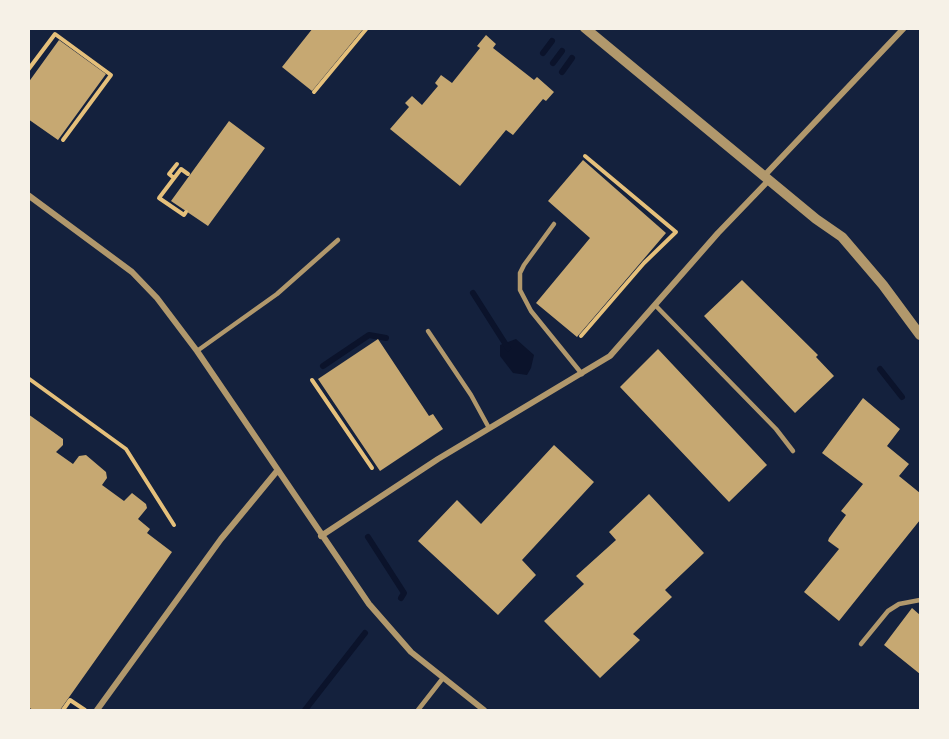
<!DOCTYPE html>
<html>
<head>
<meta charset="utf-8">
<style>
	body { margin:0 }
	#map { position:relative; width:949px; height:739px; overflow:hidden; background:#14213d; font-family:Manrope,sans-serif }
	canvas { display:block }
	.frame { position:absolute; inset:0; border:30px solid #f6f1e7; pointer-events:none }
</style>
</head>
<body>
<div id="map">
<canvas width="949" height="739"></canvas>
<div class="frame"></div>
</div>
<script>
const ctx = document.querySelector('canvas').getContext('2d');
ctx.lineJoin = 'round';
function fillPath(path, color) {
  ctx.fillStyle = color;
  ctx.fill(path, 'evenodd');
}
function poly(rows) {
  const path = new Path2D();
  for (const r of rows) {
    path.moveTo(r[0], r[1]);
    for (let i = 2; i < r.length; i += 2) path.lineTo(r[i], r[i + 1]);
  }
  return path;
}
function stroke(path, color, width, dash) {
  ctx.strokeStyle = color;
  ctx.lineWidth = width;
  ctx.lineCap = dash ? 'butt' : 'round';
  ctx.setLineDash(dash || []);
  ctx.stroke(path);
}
fillPath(poly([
	[516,339,534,355,531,368,527,375,513,373,500,356,500,345]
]), '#0b132b');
stroke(poly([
	[543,53,552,41],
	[553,63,562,51],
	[562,72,572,58],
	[473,293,508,348],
	[323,366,369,335,386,338],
	[880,369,902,397],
	[368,537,404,593,401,598],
	[305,710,365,633]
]), '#0b132b', 6);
fillPath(poly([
	[313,28,364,28,312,91,282,67],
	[486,35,496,44,493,48,534,80,537,77,554,92,546,101,543,99,513,135,506,130,460,186,390,129,409,107,405,103,412,96,422,105,438,86,435,83,441,75,452,83,480,48,477,46],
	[59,40,106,74,58,140,28,119,28,83],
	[229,121,265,148,208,226,171,201],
	[583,160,666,233,577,337,536,303,590,238,548,201],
	[742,280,818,355,816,357,834,376,795,413,704,316],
	[378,339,429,416,433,414,443,429,380,471,318,379],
	[658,349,767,465,729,502,620,387],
	[863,398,900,429,887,446,909,464,899,476,920,493,920,520,839,621,804,592,839,549,828,541,829,538,846,515,841,511,863,484,822,453],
	[28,414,63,439,63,445,56,452,73,464,79,456,86,455,106,472,107,478,102,485,124,501,132,493,146,504,147,508,138,519,150,529,147,533,172,552,60,710,33,710,28,707],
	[554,445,594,482,522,560,536,575,498,615,418,541,457,500,481,524],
	[649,494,704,553,665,590,672,597,633,634,640,640,600,678,544,621,584,584,576,576,616,540,609,532],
	[912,608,920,615,920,674,884,645]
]), '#c6a872');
stroke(poly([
	[28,70,55,34,111,75,63,140],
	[314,92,367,28],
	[174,178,169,174,177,164],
	[186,212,184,215,159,198,181,169,188,174],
	[581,336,644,263,676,232,585,156],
	[28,378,126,449,174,525],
	[312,380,372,468],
	[63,710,70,700,85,710]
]), '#e5c07b', 4);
stroke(poly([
	[554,224,524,265,520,273,520,290,531,311,582,374],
	[656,306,776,429,793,451],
	[428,331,471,395,489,428],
	[197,351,277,294,338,240],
	[861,644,888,611,899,604,920,600],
	[418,710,443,678]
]), '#b1986c', 4.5);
stroke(poly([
	[764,176,904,28],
	[28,195,132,272,157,298,197,351,369,604,411,652,484,710],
	[321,536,438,459,610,356,718,233,769,180],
	[97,710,221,539,277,471]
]), '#b1986c', 6);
stroke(poly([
	[585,28,816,219,842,237,883,285,920,335]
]), '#b1986c', 10);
</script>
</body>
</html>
